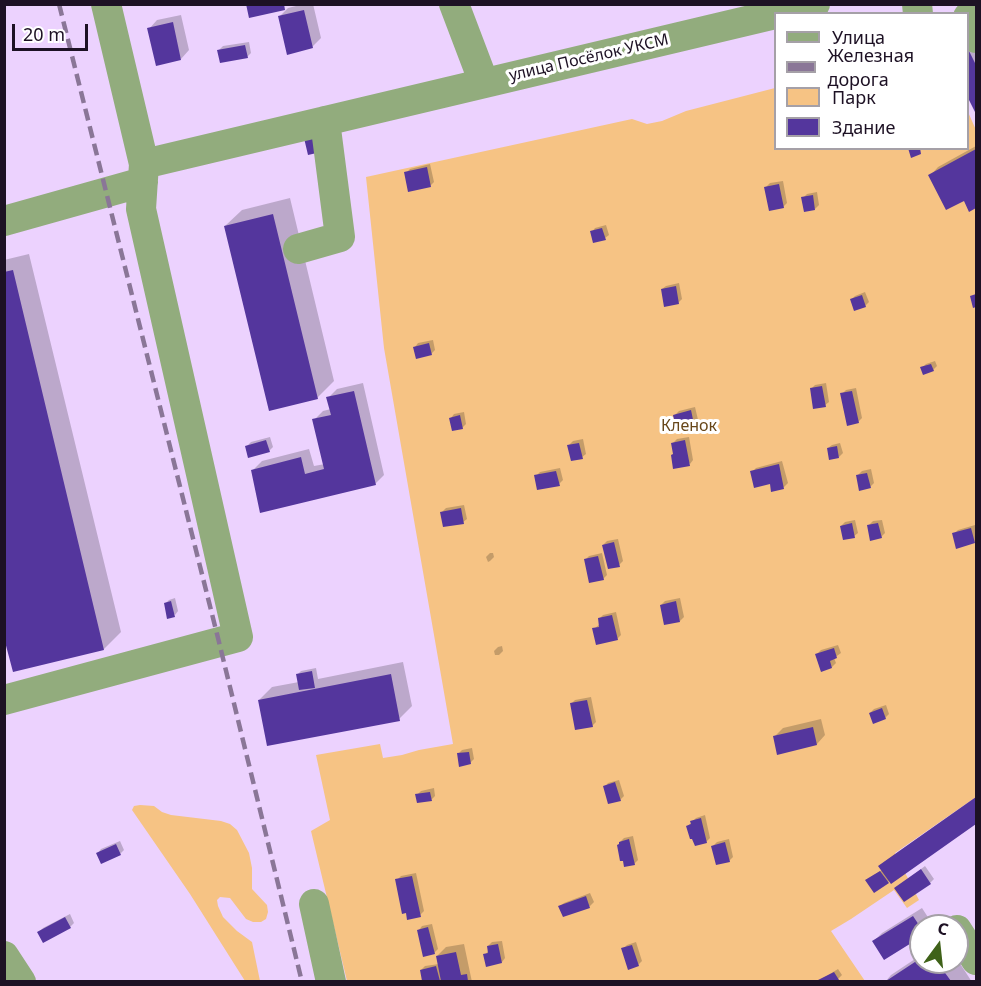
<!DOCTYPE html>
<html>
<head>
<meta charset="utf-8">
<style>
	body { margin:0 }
	#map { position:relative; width:981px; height:986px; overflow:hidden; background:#ecd2fe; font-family:"Noto Sans",sans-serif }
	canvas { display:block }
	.frame { position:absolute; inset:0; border:6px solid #1d1124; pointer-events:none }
	.legend { position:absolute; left:774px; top:12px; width:195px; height:138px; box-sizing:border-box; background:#fff; border:2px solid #a5a0a7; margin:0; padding:8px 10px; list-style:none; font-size:18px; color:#1d1124 }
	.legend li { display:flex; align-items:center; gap:12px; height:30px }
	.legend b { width:30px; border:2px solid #a5a0a7 }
	.north { position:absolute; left:909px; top:914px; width:60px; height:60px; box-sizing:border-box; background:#fff; border:2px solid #a5a0a7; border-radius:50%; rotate:15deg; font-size:16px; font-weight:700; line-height:24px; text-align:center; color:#1d1124 }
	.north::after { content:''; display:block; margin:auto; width:21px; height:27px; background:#3f6219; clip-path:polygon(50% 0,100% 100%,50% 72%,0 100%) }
	.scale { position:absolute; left:12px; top:24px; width:76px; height:27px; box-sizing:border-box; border:3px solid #1d1124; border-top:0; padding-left:8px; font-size:18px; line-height:21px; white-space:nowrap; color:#1d1124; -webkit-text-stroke:4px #fff; paint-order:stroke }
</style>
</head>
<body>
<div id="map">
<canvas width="981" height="986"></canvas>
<div class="frame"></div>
<ul class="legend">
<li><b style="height:8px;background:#92ac7d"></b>Улица</li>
<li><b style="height:8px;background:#8a7697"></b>Железная дорога</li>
<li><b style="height:16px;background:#f6c384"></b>Парк</li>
<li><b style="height:16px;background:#54369d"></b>Здание</li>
</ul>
<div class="north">С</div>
<div class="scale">20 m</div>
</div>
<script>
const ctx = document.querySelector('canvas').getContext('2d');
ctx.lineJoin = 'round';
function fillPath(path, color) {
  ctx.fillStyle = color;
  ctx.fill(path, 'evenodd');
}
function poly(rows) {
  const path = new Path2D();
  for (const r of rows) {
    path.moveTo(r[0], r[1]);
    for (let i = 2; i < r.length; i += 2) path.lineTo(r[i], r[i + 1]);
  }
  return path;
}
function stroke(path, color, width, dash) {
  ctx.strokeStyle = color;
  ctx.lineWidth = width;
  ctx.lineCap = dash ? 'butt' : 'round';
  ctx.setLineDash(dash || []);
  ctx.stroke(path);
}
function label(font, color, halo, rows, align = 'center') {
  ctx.font = font + ' "Noto Sans",sans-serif';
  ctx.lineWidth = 6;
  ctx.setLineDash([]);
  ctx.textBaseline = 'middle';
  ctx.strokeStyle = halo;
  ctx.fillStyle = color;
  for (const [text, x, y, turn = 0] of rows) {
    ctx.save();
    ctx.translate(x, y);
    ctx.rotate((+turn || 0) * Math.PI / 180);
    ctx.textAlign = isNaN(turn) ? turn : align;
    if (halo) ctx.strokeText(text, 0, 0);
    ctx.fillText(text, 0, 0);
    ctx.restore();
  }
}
fillPath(poly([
	[775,88,776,148,968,148,968,112,976,130,976,797,895,853,919,900,907,908,894,890,851,919,831,931,865,981,347,981,311,831,330,820,316,755,380,744,383,758,402,755,419,750,453,744,384,348,366,177,632,119,647,124,662,121,686,111],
	[140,805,154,806,162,812,171,815,221,821,230,824,237,830,249,853,252,868,252,889,267,905,268,912,266,919,261,922,253,922,246,919,230,898,220,897,217,900,218,906,223,917,237,931,252,942,260,981,245,981,190,894,132,810,134,806]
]), '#f6c384');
fillPath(poly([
	[304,4,313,4,321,38,312,47,279,17,288,8],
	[181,15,189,50,181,59,149,29,157,20],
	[968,41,976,55,976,111,968,95],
	[249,42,251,53,247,57,219,50,223,46],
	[976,146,976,207,970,210,964,199,930,176,938,167],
	[430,164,434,182,430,186,406,173,410,169],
	[783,181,787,203,783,207,766,187,770,183],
	[817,192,819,205,815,209,803,198,807,194],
	[290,198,334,381,317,398,225,226,242,210],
	[606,225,609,235,605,238,592,232,595,228],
	[29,254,121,632,104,649,14,670,4,632,4,260],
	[679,283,682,299,678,303,662,289,666,286],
	[865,292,869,302,865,306,851,300,855,296],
	[433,340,435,350,431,354,415,347,418,343],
	[935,361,937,366,933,370,922,368,926,364],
	[363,383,384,475,375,484,253,470,262,461,309,449,314,466,325,464,314,420,323,411,331,409,328,398,337,389],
	[826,383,829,402,825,405,811,389,815,385],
	[856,388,862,418,858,422,842,394,846,390],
	[695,407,699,424,695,428,683,423,675,415,679,411],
	[464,412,466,424,462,428,451,418,454,414],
	[270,437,273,447,269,451,247,446,251,442],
	[689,437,693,460,690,464,673,443,677,439],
	[583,439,586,454,582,457,569,445,573,441],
	[840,443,843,453,839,457,828,448,832,445],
	[782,461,788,483,784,487,773,490,771,482,752,472,756,468],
	[560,468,563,480,559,484,536,476,540,472],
	[871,469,874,483,870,487,858,475,862,471],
	[464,505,467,519,463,522,442,512,446,508],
	[855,520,858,533,854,536,841,526,845,522],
	[882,520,885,533,881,537,869,525,873,521],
	[975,525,976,540,975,542,954,534,958,530],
	[618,539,623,561,619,565,603,545,607,541],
	[490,553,493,553,494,557,490,561,488,562,486,557],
	[602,553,607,575,603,579,585,560,589,556],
	[175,598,178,611,175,615,165,604,169,600],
	[680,598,684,617,680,621,661,605,665,601],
	[616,612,621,635,617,639,594,629,600,624,599,619,603,615],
	[838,645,841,653,834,658,836,663,832,667,817,654,821,650],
	[502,646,503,651,499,655,495,655,494,651,498,647],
	[403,662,412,706,399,719,259,700,272,687,299,682,297,675,301,671,316,668,318,679],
	[591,697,596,722,592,726,571,704,575,700],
	[886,705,889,714,885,718,870,713,874,709],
	[821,719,825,735,817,744,774,737,783,728],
	[472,748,474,759,470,763,458,754,462,750],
	[619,780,624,796,620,800,605,787,608,783],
	[434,788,435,796,432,799,417,795,421,791],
	[976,797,976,822,891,882,890,880,888,882,871,877,882,870,884,862],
	[705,815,710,838,706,842,688,826,696,818],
	[633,836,638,860,634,864,620,842,624,838],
	[729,839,733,857,729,861,713,846,717,842],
	[120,841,124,850,120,854,98,853,101,849],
	[925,866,934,879,930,883,896,888],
	[416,873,424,911,420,915,397,880,401,876],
	[590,893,594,902,590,906,563,915,560,906,564,903],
	[922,908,933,925,921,926,921,936,874,941,882,933],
	[70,914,74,923,70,927,39,932,43,928],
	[432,924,438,949,434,953,419,930,422,926],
	[502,941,505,958,502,962,485,955,489,950,488,946,492,942],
	[636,942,642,961,638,965,623,949,627,945],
	[464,944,472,982,423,982,421,970,425,966,439,964,437,956,446,947],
	[921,955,921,962,957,962,957,959,972,982,885,982,891,975],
	[838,969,842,975,838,979,834,982,817,982]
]), '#0003');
fillPath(poly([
	[246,4,284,4,285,10,249,18],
	[304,10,313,48,287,55,278,16],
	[173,22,181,60,156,66,147,28],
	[245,45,248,58,220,63,217,50],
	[968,49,976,65,976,114,968,98],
	[318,135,321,152,308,155,304,138],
	[908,148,920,148,921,154,911,158],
	[976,149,976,208,969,212,964,201,946,210,928,175],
	[427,167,431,187,408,192,404,172],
	[779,184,784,208,769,211,764,187],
	[813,195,815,210,804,212,801,197],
	[273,214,318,399,269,411,224,226],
	[602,228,606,240,593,243,590,231],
	[13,270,104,650,13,672,4,638,4,272],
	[676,286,679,304,664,307,661,289],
	[976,294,976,307,973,308,970,296],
	[862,295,866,307,854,311,850,299],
	[429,343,432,355,416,359,413,347],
	[931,364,934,371,923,375,920,367],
	[822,386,826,407,813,409,810,388],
	[354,391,376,485,260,513,251,470,301,457,305,474,324,469,312,419,331,415,326,397],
	[852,391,859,423,847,426,840,393],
	[691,410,695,429,683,432,682,425,675,426,673,415],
	[460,415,463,429,452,431,449,418],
	[266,440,270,452,248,458,245,446],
	[685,440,690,466,673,469,671,455,673,454,671,443],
	[579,443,583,459,571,461,567,445],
	[837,446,839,458,829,460,827,448],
	[779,464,784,489,771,492,770,484,754,488,750,471],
	[556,471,560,486,537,490,534,475],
	[867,473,871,488,859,491,856,475],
	[461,508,464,524,443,527,440,512],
	[852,523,855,538,843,540,840,526],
	[878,523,882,538,870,541,867,525],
	[971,528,975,543,956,549,952,533],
	[614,542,620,567,608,569,602,545],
	[598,556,604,580,589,583,584,559],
	[171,601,175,617,167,619,164,603],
	[676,601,680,622,664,625,660,605],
	[612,615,618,640,596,645,592,628,599,627,598,618],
	[834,648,837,658,830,661,832,668,821,672,815,654],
	[312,671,315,688,299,690,296,674],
	[391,674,400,721,267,746,258,700],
	[587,700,593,727,575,730,570,703],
	[882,708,886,719,873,724,869,713],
	[813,727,817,745,777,755,773,736],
	[469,752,471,764,459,767,457,753],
	[615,782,621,801,608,804,603,786],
	[430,792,432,801,417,803,415,794],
	[976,797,976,824,891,884,878,866],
	[701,818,707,843,695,846,692,839,690,839,686,826,691,824,690,821],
	[629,839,635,865,624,867,623,861,620,861,617,845,619,844,619,842],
	[725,842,730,862,716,865,711,846],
	[116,844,121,855,101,864,96,853],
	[921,869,931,884,904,902,894,888],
	[880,871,889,883,874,893,865,880],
	[412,876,421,917,407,920,406,913,402,914,395,879],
	[586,896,590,908,563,917,558,906],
	[913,916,921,928,921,937,884,960,872,941],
	[65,917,71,928,43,943,37,932],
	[428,927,435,954,423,957,417,930],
	[498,944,502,963,486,967,483,954,488,953,487,946],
	[632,945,639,966,628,970,621,948],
	[456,952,461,975,467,974,468,981,441,981,436,956],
	[921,958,921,962,937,962,951,981,886,981],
	[436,966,440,981,422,981,420,970],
	[834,972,839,980,837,981,816,981]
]), '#54369d');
stroke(poly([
	[454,4,484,83],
	[917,4,918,14],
	[777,14,815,4],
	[968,17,976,38],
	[144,164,776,14],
	[4,221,143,182],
	[298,249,340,237,325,121],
	[4,700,238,637,141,209,144,164,106,4],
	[314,904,331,982],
	[957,930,976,960],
	[4,956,21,982]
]), '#92ac7d', 30);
stroke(poly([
	[59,4,219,642,302,982]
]), '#8a7697', 4.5, [12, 6]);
label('16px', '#1d1124', '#fff', [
	["улица Посёлок УКСМ",589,58,-13]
]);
label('16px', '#684719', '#fff', [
	["Кленок",689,426]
]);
</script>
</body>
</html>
